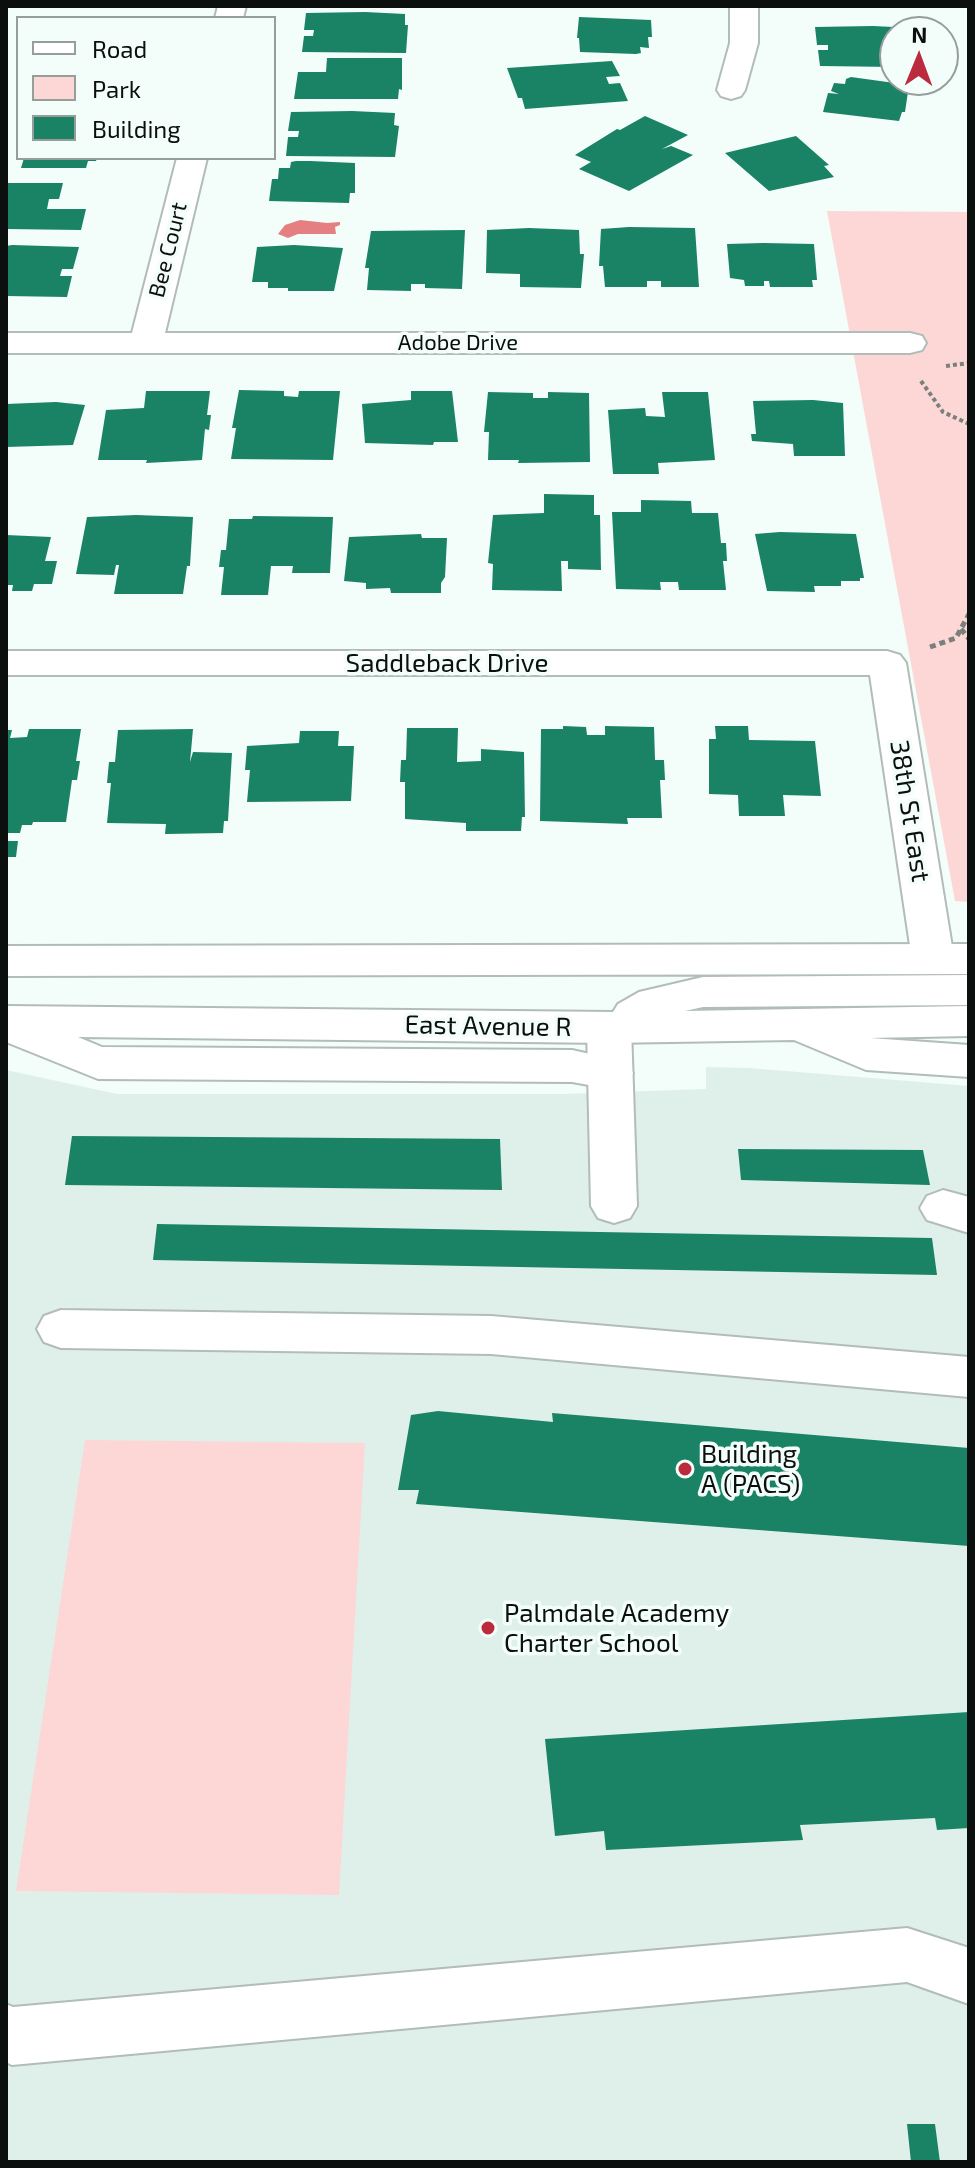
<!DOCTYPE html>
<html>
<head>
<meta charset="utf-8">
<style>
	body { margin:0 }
	#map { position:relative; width:975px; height:2168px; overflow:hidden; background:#f3fdf9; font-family:"Exo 2",sans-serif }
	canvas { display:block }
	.frame { position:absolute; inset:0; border:8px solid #0b0f0d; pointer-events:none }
	.legend { position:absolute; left:16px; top:16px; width:260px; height:144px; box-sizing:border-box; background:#f3fdf9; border:2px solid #969e9b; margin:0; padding:10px 14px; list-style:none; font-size:24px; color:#0b0f0d }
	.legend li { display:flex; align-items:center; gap:16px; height:40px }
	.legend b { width:40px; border:2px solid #969e9b }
	.north { position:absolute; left:879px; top:16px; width:80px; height:80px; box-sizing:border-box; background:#f3fdf9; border:2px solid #969e9b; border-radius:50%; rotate:1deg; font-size:22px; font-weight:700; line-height:32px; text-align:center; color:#0b0f0d }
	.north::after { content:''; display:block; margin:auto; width:28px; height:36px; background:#bb2a3d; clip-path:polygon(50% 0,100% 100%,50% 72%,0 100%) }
</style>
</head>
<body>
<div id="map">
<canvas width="975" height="2168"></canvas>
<div class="frame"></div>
<ul class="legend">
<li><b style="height:10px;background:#fff"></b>Road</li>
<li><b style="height:22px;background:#fdd7d6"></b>Park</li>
<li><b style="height:22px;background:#1a8265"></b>Building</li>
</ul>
<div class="north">N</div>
</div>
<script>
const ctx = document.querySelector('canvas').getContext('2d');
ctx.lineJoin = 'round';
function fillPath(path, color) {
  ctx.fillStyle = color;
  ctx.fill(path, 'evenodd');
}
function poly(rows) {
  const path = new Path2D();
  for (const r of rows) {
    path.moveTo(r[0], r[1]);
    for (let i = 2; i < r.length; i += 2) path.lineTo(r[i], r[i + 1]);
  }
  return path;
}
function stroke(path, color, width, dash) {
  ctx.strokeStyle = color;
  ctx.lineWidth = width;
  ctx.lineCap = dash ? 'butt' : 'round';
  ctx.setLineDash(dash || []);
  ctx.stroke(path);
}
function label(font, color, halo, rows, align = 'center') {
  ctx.font = font + ' "Exo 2",sans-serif';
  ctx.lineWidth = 7;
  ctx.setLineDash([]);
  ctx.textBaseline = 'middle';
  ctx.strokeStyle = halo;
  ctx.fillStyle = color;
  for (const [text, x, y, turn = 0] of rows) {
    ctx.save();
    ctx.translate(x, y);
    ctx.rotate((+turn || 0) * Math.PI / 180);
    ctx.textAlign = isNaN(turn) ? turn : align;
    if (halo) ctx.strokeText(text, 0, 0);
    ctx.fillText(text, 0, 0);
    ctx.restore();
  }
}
fillPath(poly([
	[706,1067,749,1068,969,1086,969,2162,6,2162,6,1070,117,1094,564,1094,706,1089]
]), '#dff0ea');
fillPath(poly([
	[827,211,969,212,969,902,955,901],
	[85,1440,365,1443,339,1895,16,1891]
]), '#fdd7d6');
fillPath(poly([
	[300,220,327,223,340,222,340,225,335,227,336,234,298,234,288,238,278,234,285,225]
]), '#e57f82');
fillPath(poly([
	[365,12,405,14,405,25,408,25,406,53,302,52,304,36,313,36,314,30,304,30,306,13],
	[579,17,651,20,652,37,648,37,649,48,640,47,641,53,636,54,580,52,579,38,577,38],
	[873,26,914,28,915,32,895,32,895,67,820,66,818,50,828,50,828,45,817,45,815,27],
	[327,58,402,58,402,90,399,89,398,99,294,99,298,72,326,72],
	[612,61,620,76,606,77,609,84,620,83,628,101,525,109,522,98,518,98,507,68],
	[851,77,909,85,905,112,902,112,899,121,823,112,828,93,839,94,831,91,834,83,845,84,846,79],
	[352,111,395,113,394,125,399,126,395,157,286,156,288,137,298,137,299,131,288,131,291,112],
	[645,116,688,135,662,149,671,146,693,155,629,191,579,169,591,162,575,155,617,129,620,130],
	[796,136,829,165,824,166,834,177,769,191,725,153],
	[24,158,97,158,96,161,88,161,86,168,21,168],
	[310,161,355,163,355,193,350,193,349,203,269,201,272,179,278,179,279,168,290,168,291,162,296,161],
	[6,183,63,183,59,199,49,199,47,209,86,209,81,230,6,229],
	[629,227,695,228,699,287,661,287,661,281,647,281,647,287,605,287,603,266,599,266,601,229],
	[529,228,579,230,580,254,584,254,581,288,520,287,520,274,486,273,487,230],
	[465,230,462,289,425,288,425,284,411,284,411,291,367,290,369,268,365,268,371,231],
	[763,243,814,244,817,280,812,280,813,287,770,287,769,281,764,281,764,286,745,286,744,280,730,278,727,244],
	[12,245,79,247,73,269,62,269,60,276,72,276,67,297,6,296,6,246],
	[294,245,343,248,334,291,288,291,288,288,268,288,268,282,252,282,257,247],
	[239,390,284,391,284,396,298,397,299,391,340,391,333,460,231,459,236,428,232,428],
	[146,391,210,391,207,415,211,415,209,430,205,429,202,460,146,463,147,460,98,460,106,410,144,408],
	[411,391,452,391,458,442,434,442,433,445,365,443,362,404,411,400],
	[488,392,533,393,533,398,548,398,548,392,589,393,590,462,518,463,519,460,488,460,489,432,484,432],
	[662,392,708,392,715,460,658,463,659,474,613,474,608,410,645,408,646,416,665,417],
	[813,400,843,403,845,456,794,456,793,444,752,441,751,434,756,434,753,401],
	[56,402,85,405,73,445,6,447,6,404],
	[544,494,594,495,594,515,600,515,601,570,568,569,568,561,561,561,562,591,492,590,493,564,488,563,493,515,544,513],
	[641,500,691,501,692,513,718,513,721,543,726,543,727,561,723,561,726,590,679,590,678,582,660,582,661,590,616,589,612,512,641,512],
	[136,515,193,517,190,566,187,566,183,594,114,594,119,565,116,565,114,575,76,574,87,517],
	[253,516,333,517,330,573,292,573,293,566,271,566,268,595,221,595,224,567,219,567,221,550,226,550,229,519,252,519],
	[780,532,856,534,864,578,860,578,860,581,841,581,841,586,814,586,815,592,767,591,755,534],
	[421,534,422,538,447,538,445,577,441,583,441,593,391,593,390,588,366,589,366,583,344,581,349,537],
	[6,535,51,537,45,561,57,561,52,584,34,584,32,591,12,591,13,585,6,585],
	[563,726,586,727,587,735,605,735,605,726,654,727,655,760,664,760,665,780,660,780,662,818,627,818,628,824,540,821,541,729,563,729],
	[715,726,748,726,749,740,815,741,821,796,783,795,785,816,739,816,738,795,709,794,709,739,716,739],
	[407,728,458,728,457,762,481,761,481,749,524,752,525,817,522,817,521,831,466,831,466,823,405,819,405,782,400,782,401,760,406,760],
	[29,729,81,729,76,761,80,761,77,780,72,780,66,822,33,822,32,825,22,825,20,833,6,833,6,730,12,730,10,738,27,737],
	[193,729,190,762,193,752,232,753,228,821,224,821,223,833,165,834,166,824,107,823,111,783,107,783,109,762,115,762,118,730],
	[300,731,339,731,338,746,354,746,351,801,247,802,250,770,245,770,247,746,299,743],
	[6,841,18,841,16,857,6,857],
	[72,1136,500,1139,502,1190,65,1185],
	[738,1149,923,1150,930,1185,741,1180],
	[157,1224,932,1238,937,1275,153,1260],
	[438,1411,553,1422,552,1413,969,1448,969,1546,416,1504,419,1490,398,1490,411,1415],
	[969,1712,969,1828,937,1830,935,1818,800,1825,803,1840,606,1850,604,1831,555,1836,545,1739],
	[907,2124,935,2124,940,2162,911,2162]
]), '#1a8265');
const minor = poly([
	[218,6,246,6,243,18,215,18,218,6],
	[730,6,758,6,758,43,745,90,741,96,731,99,721,96,717,90,730,43,730,6],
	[177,158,207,158,165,333,910,333,922,336,926,343,922,350,910,353,6,353,6,333,132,333,177,158],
	[6,651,887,651,900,655,906,663,954,959,948,969,933,974,918,969,912,959,870,675,6,675,6,651],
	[609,1013,624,1017,631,1028,637,1206,630,1218,614,1223,598,1218,591,1206,587,1028,594,1017,609,1013],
	[943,1190,969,1197,969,1233,927,1220,920,1208,927,1196,943,1190],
	[61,1310,491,1316,969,1357,969,1397,491,1354,61,1348,44,1342,37,1329,44,1316,61,1310],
	[907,1928,969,1948,969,2004,907,1982,12,2065,6,2062,6,2004,13,2007,907,1928]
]);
const major = poly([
	[969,944,969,974,6,976,6,946,969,944],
	[969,975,969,1005,703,1007,685,1011,969,1006,969,1036,870,1038,969,1045,969,1077,866,1070,794,1040,609,1043,78,1037,102,1047,572,1050,626,1062,633,1073,626,1084,611,1089,572,1082,98,1079,6,1042,6,1006,613,1012,618,1004,639,992,703,977,969,975]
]);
stroke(minor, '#b2bcb8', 4);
stroke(major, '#b2bcb8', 4);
stroke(poly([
	[946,366,969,363],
	[921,381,943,412,969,424]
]), '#79807d', 4, [4, 3]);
stroke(poly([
	[961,629,969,639],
	[930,647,956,638,969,614]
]), '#79807d', 5, [6, 4]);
fillPath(minor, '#fff');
fillPath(major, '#fff');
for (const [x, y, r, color] of [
	[685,1469,8,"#bb2a3d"],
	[488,1628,8,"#bb2a3d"]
]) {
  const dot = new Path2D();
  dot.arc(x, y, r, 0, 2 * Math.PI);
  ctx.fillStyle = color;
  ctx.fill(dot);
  stroke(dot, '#f3fdf9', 3);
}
label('22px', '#0b0f0d', '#f3fdf9', [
	["Bee Court",168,250,-76],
	["Adobe Drive",458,343]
]);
label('26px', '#0b0f0d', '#f3fdf9', [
	["Saddleback Drive",447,663],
	["38th St East",910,811,81],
	["East Avenue R",488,1026,1]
]);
label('26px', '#0b0f0d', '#f3fdf9', [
	["Building",701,1454],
	["A (PACS)",701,1484],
	["Palmdale Academy",504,1613],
	["Charter School",504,1643]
], 'left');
</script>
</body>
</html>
